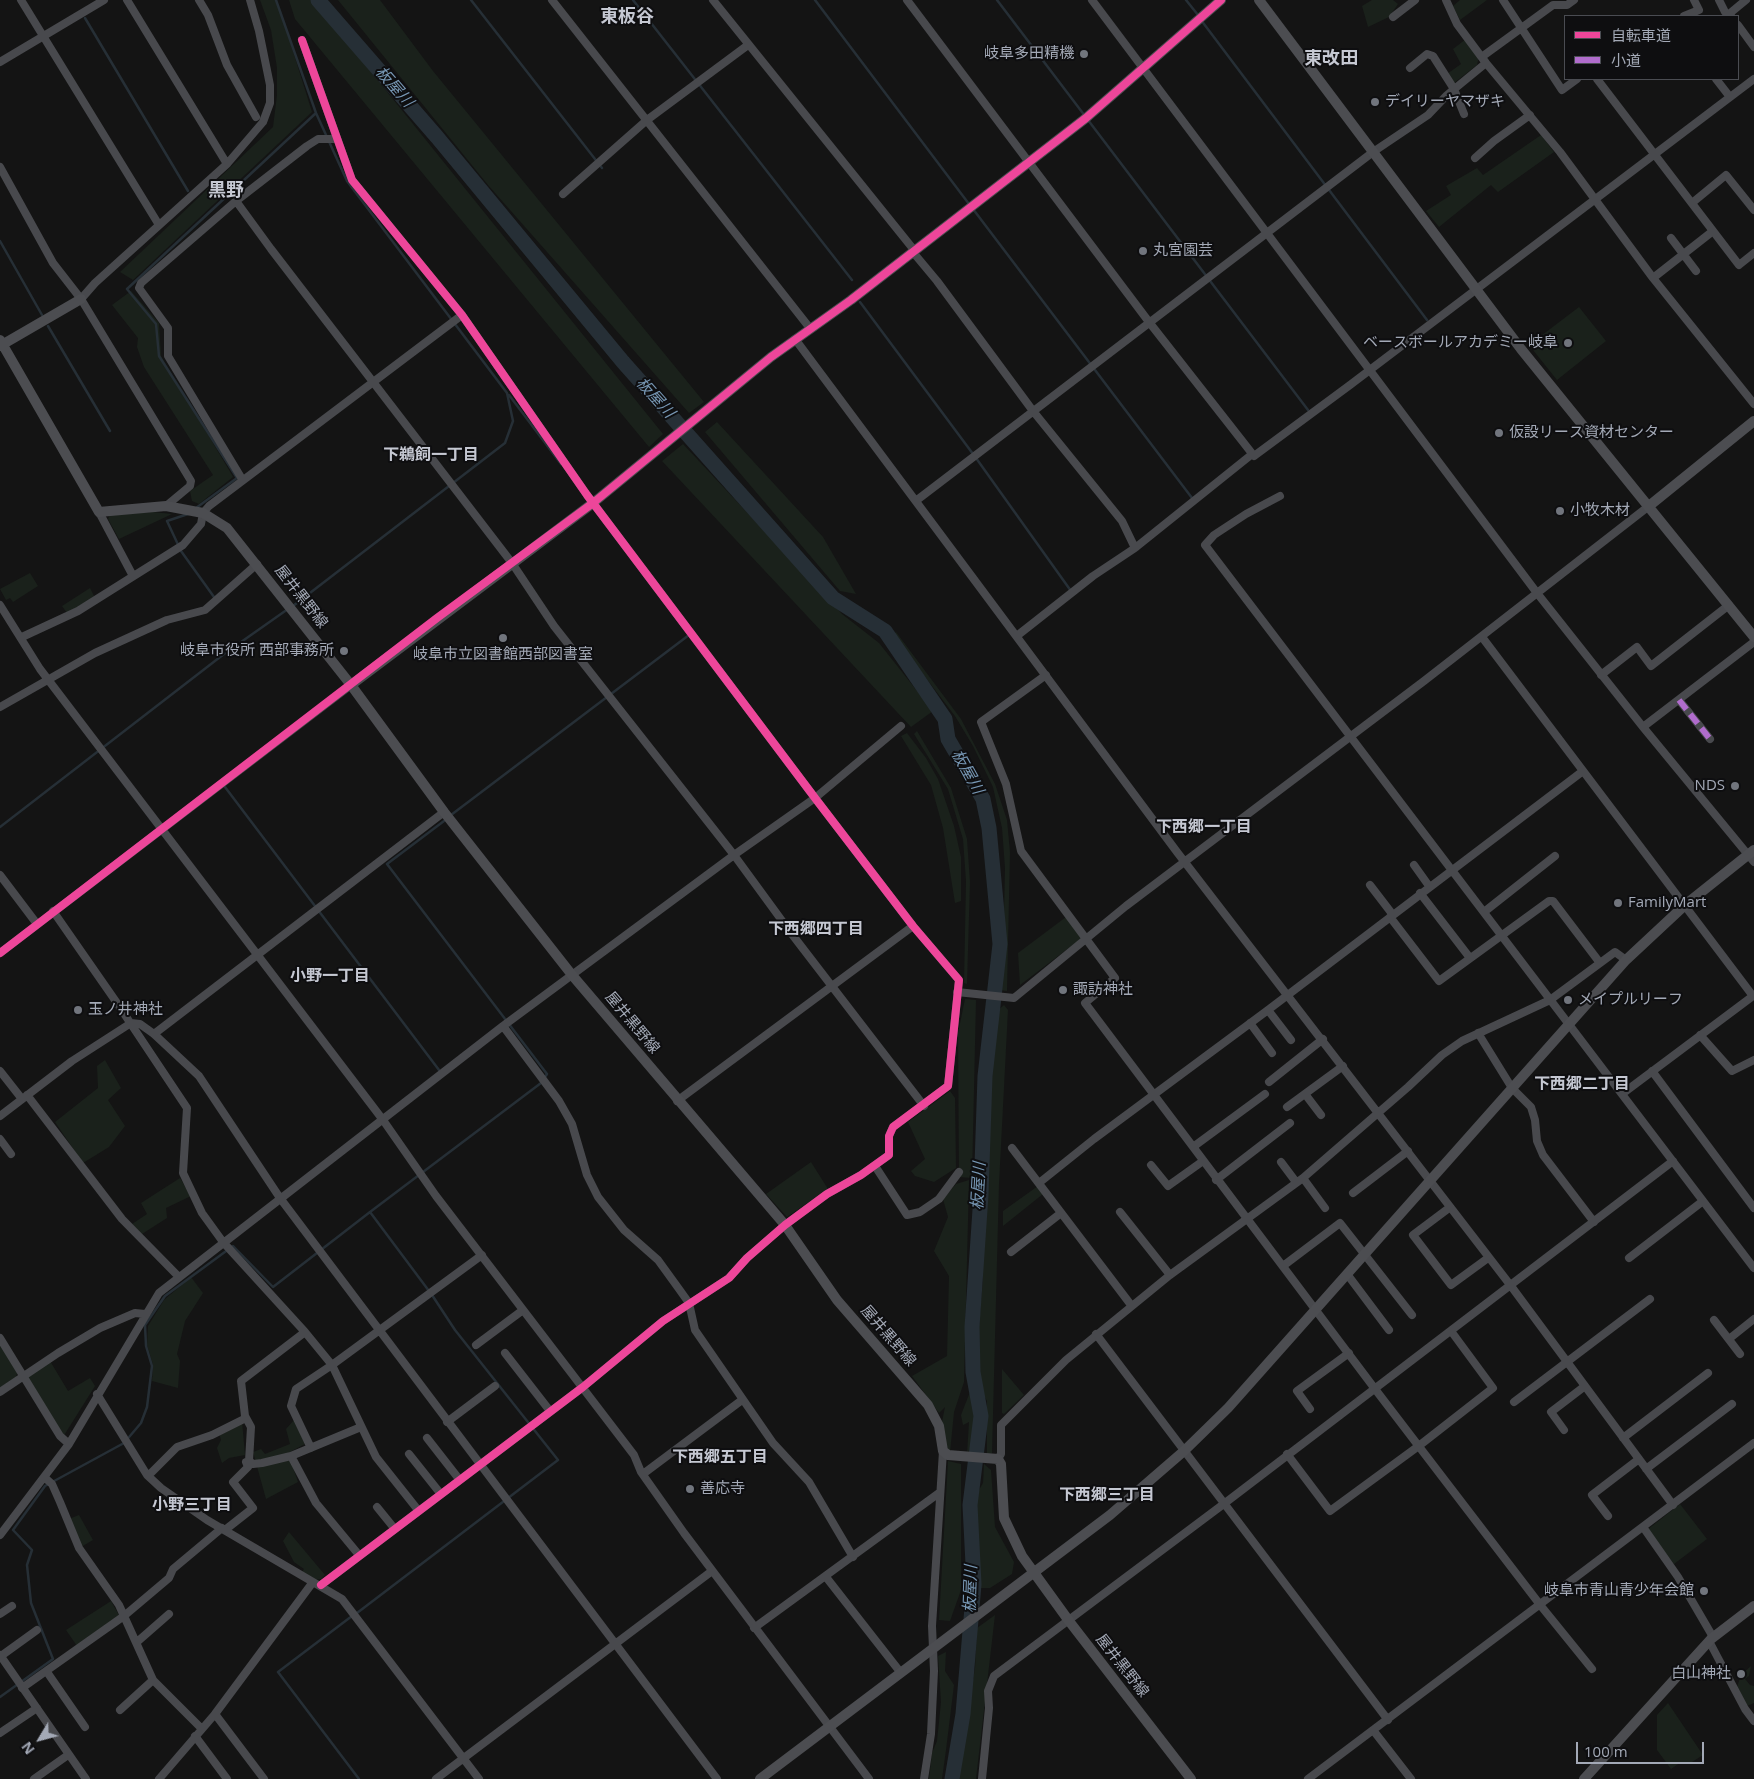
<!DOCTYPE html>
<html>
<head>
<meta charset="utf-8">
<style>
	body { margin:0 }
	#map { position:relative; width:1754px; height:1779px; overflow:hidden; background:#141414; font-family:"Open Sans","Noto Sans JP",sans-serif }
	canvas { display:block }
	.legend { position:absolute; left:1564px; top:15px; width:175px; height:65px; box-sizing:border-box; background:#0e0e10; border:1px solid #4a4c52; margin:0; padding:6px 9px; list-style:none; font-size:15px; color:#a3a9b6 }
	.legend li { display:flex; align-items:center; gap:10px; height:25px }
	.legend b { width:25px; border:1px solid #4a4c52 }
	.north { position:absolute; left:15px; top:1714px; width:50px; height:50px; -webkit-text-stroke:4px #0e0e10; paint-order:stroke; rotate:233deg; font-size:14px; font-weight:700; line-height:20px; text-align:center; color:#a3a9b6 }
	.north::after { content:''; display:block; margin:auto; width:18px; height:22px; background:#a3a9b6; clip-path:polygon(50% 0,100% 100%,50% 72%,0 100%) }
	.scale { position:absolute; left:1576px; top:1742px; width:128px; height:22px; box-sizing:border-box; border:2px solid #a3a9b6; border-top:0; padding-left:6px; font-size:15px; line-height:18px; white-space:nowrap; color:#a3a9b6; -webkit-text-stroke:4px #0e0e10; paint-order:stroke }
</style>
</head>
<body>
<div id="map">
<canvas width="1754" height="1779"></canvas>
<ul class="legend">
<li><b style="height:6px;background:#ed469a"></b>自転車道</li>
<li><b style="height:6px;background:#b06ccc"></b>小道</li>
</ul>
<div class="north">N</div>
<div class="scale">100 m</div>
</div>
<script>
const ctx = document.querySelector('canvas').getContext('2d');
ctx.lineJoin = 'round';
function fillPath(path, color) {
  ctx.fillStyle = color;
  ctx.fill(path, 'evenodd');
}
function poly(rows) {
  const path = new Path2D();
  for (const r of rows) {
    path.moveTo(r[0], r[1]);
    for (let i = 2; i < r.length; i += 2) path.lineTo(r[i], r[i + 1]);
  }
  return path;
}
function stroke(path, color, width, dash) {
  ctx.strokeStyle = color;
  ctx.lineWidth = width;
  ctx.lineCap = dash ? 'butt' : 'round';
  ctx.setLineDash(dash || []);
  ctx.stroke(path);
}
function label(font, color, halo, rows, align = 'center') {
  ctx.font = font + ' "Open Sans","Noto Sans JP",sans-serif';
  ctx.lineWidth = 4;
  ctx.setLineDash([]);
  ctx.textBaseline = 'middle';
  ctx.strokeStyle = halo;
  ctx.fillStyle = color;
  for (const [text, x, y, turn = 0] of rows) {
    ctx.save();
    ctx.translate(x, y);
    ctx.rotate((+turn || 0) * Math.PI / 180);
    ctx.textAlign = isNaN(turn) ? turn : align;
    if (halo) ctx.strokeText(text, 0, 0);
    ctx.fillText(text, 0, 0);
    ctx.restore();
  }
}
fillPath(poly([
	[260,0,277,0,312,112,133,280,120,272,273,127,277,95,277,68,271,30],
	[289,0,313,0,663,434,649,447,295,19],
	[338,0,380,0,433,71,704,402,689,413,488,185],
	[1372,0,1393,0,1398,4,1389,17,1368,27,1362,6],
	[1460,0,1487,0,1460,20,1453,6],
	[1466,39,1479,56,1477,65,1454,83,1447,74,1461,64,1453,49],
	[1541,135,1554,152,1498,192,1491,185,1439,227,1426,211,1451,195,1446,186,1477,168,1483,175],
	[131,291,159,323,161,356,232,475,233,477,199,504,192,501,190,491,213,475,144,367,137,347,138,338,112,305],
	[1579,307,1606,341,1557,380,1529,345],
	[717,422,823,537,856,594,840,591,705,432],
	[683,444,842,614,879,643,933,711,911,727,662,461],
	[153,512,172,514,119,539,108,519,110,515],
	[30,573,38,586,13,602,10,598,6,600,0,589],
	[90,588,94,596,93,598,67,613,62,606],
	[896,632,961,719,995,784,1007,820,1010,852,1007,991,999,990,1003,962,1005,868,1002,828,993,787,973,746,955,716,893,635],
	[917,731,951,788,967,839,970,882,967,984,964,983,966,881,963,839,948,789,914,734],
	[907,733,926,758,938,779,954,826,961,857,961,901,955,903,943,828,931,785,901,736],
	[1066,917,1082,938,1020,985,1018,953],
	[965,999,976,1000,972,1178,959,1177,958,1033],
	[1004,1005,1008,1010,999,1184,992,1453,987,1455,987,1401,978,1385,972,1363,979,1325,983,1278,983,1211,987,1168,985,1151,992,1040,996,1012],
	[105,1060,121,1088,108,1100,125,1126,109,1147,83,1163,55,1122,98,1088,97,1066],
	[950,1091,955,1098,956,1168,934,1182,915,1176,911,1171,925,1159,908,1122],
	[811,1162,828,1189,787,1217,766,1194],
	[180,1178,191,1196,166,1208,167,1218,142,1234,132,1224,147,1214,141,1203],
	[969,1180,964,1382,954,1412,950,1452,939,1437,945,1407,939,1413,912,1376,947,1356,949,1276,934,1251,948,1217,943,1199,956,1184],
	[1038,1186,1043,1194,1003,1226,1003,1211],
	[191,1277,203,1293,185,1321,177,1354,180,1361,178,1388,152,1381,153,1365,147,1345,148,1326,164,1300],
	[0,1344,18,1370,16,1377,0,1388],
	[50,1361,68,1391,90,1378,95,1386,63,1437,26,1376],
	[1002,1369,1024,1395,1004,1414,1002,1413],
	[970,1392,976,1392,981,1416,975,1440,967,1454,969,1422,963,1425,961,1415],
	[294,1420,305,1444,288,1453,298,1482,266,1499,253,1452,261,1449,265,1454,290,1444,286,1429],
	[242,1421,245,1455,229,1458,222,1463,217,1448,221,1440,219,1433],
	[948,1461,961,1464,961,1590,950,1621,939,1620],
	[984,1464,991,1470,995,1527,1014,1562,1012,1574,990,1588,981,1588,977,1576,970,1505,983,1483],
	[1680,1504,1707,1539,1674,1564,1647,1530],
	[79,1515,93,1540,81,1547,69,1519],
	[289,1532,325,1575,321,1579,315,1580,302,1572,304,1569,294,1562,283,1541],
	[111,1601,120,1617,77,1646,66,1630],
	[995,1615,976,1779,956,1779,975,1668,977,1628],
	[946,1652,945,1671,954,1685,946,1750,942,1779,929,1779,932,1753,937,1741,941,1702,938,1656],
	[1751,1666,1749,1676,1745,1679,1750,1685,1754,1686,1754,1703,1747,1706,1737,1687,1741,1675],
	[1668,1703,1703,1755,1692,1762,1681,1762,1671,1769,1657,1750,1657,1715]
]), '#1a211b');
stroke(poly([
	[276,0,316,113,347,181,507,393,513,421,505,443,293,606],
	[471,0,602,168],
	[633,0,852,280],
	[815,0,969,204],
	[997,0,1085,116],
	[1186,0,1198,15],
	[85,18,188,191],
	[1201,20,1427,320],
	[1088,120,1308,410],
	[973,209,1192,498],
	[0,241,42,315],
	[860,302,976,458,1071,591],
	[48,326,110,431],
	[509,395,561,464],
	[196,508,237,478,159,356,156,324,127,289,316,113],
	[188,514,167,521,181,551,214,597],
	[225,787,439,1070],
	[451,815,689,635],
	[0,827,224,654,288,609],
	[357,1613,558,1460,455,1330,432,1295,370,1212,541,1083,547,1074,387,864,444,821],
	[352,1616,278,1672,359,1779],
	[0,1697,53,1659,31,1603,27,1565,32,1550,13,1530,45,1486,124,1443,141,1423,147,1407,152,1366,146,1346,145,1325,165,1296,233,1246,273,1287,370,1212]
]), '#262f36', 2.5);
stroke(poly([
	[318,0,437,137,623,362,833,598,885,631,945,719,948,739,983,799,989,828,1000,944,985,1076,981,1195,972,1327,973,1372,981,1416,970,1505,974,1584,963,1714,952,1779]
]), '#262f36', 15);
stroke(poly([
	[21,0,159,225],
	[127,0,227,164],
	[199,0,208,15,227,65,256,117],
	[552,0,809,327],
	[713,0,914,250],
	[907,0,1149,322,1254,456],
	[1092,0,1537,593,1643,727,1754,862],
	[1446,0,1457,24,1486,63,1560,152,1653,278,1754,404],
	[1503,0,1562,90,1577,79],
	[1719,0,1725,12,1731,16],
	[1729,14,1746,0],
	[1684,16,1699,10,1694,0],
	[1393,17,1415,0],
	[1738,25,1754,47],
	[302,40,352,180,462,315,587,495,815,798,913,926,959,980,948,1086,893,1127,889,1136,889,1155,861,1175,827,1194,785,1225,747,1258,729,1278,663,1321,583,1387,321,1585],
	[1483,56,1553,5,1567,5,1574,0],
	[0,62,104,0],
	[1410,68,1427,54,1433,56,1454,89,1464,114],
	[1597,79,1739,265,1754,253],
	[1716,79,1730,97],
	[1475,158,1494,141,1530,115],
	[0,167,53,263,81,299,191,481,190,486,166,506],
	[563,194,647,120,748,45],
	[236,201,271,249,512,563,554,626,734,855,791,933,924,1106],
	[1692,203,1726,175,1754,210],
	[1671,238,1696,271],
	[912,251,937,281,1033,411,1122,521,1135,548],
	[1653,278,1713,231],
	[81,299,95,283,227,164,263,122,270,103,270,85,259,31,250,0],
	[795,339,1177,852,1511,1286,1673,1505],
	[242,479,168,356,168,328,139,288,141,283,236,201,307,146,318,139,337,139],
	[1280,496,1246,514,1214,535,1205,545,1754,1268],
	[917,500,1373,152,1428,115,1447,95,1486,63],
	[99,512,133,576],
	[0,605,40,669,383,1120,436,1196,634,1455,641,1472,684,1533,869,1779],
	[1018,635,1093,576,1135,548,1251,455,1254,456,1350,385,1754,79],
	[22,637,78,611,183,545,201,524,203,513,209,506,462,315],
	[1482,637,1753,996,1622,1094],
	[1046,675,981,722,1006,784,1021,851,1115,978,1085,1003,1375,1389,1541,1606,1592,1669],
	[1601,675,1637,647,1651,666,1729,605],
	[1679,700,1710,739],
	[0,707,95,653,167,620,205,610,257,564],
	[1643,727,1754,642],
	[1414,865,1429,886],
	[0,875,37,924],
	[1370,885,1393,915],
	[1420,893,1470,958],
	[53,911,117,1003,187,1108,183,1173,202,1213,223,1242,305,1332,332,1365,376,1457,418,1510],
	[1484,912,1555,856],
	[1390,917,1439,981,1549,901,1553,901,1600,963],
	[0,953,351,685],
	[957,992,1014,998,1126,906,1424,681,1649,506],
	[1268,1010,1291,1040],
	[1250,1023,1272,1053],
	[503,1026,559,1101,572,1124,587,1175,598,1197,624,1230,658,1260,679,1289,689,1303,695,1330,773,1443,809,1482,853,1557],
	[1478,1033,1512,1088,1531,1107,1535,1120,1537,1141,1543,1155,1594,1222],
	[154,1034,444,812],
	[1700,1035,1732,1071,1754,1060],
	[0,1071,22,1099],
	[1652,1071,1754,1208],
	[1269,1082,1323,1039],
	[1305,1094,1321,1115],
	[27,1095,122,1219,178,1276],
	[677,1101,913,926],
	[1287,1107,1343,1066],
	[0,1116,72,1061,131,1023,140,1024,154,1034,199,1076,280,1198,717,1779],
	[0,1139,11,1154],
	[1193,1147,1265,1094],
	[1012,1148,1131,1305],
	[1281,1162,1296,1182],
	[1151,1165,1168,1186,1203,1161],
	[875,1166,907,1215,920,1212,939,1199,959,1172],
	[1303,1178,1325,1208],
	[1216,1180,1290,1123],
	[1039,1183,1094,1139,1268,1010,1583,771],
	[1353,1193,1408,1151],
	[1449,1208,1413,1235,1451,1285,1488,1258],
	[1120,1212,1170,1275],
	[1011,1252,1061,1213],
	[1629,1258,1703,1201],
	[1283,1266,1340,1223,1412,1315],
	[1347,1274,1389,1330],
	[1714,1320,1740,1354],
	[1096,1334,1388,1720],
	[0,1338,60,1436,69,1444],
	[1729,1339,1754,1319],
	[476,1345,523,1310],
	[505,1353,550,1411],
	[0,1392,58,1353,100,1328,135,1313,145,1314],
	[97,1394,147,1475,161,1488,207,1520,342,1599,479,1779],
	[1514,1402,1650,1299],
	[1310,1409,1297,1391,1349,1353],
	[447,1422,495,1386],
	[1564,1430,1551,1412,1585,1386],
	[427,1438,459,1479],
	[1623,1438,1708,1373],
	[311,1448,291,1406,296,1389,332,1365,482,1255],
	[409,1454,440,1493],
	[1287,1454,1330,1511,1420,1445,1493,1388,1451,1331],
	[291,1456,262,1463,253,1464,249,1461,251,1427,245,1416,241,1381,305,1332],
	[998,1459,1001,1454,1001,1425,1066,1360,1170,1275,1303,1178,1408,1087,1442,1055,1462,1041,1550,1000,1615,952,1626,960],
	[1646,1469,1732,1404],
	[643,1474,742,1400],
	[148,1476,177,1447,212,1435,246,1418],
	[44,1477,52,1484,60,1502,79,1548,119,1605,153,1680,202,1729],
	[377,1507,394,1528],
	[1608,1516,1592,1495,1639,1459],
	[1643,1527,1678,1577,1713,1637],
	[225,1530,253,1508,233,1482,248,1467,246,1462,249,1461],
	[0,1535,69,1444,159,1293,503,1026,734,855,815,798,901,726],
	[359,1555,316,1503,291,1456,361,1427],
	[826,1577,901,1673],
	[0,1614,12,1606],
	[754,1628,939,1493],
	[1709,1641,1745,1709,1754,1721],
	[137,1642,169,1614],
	[0,1655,86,1779],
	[1,1656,37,1630],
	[47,1672,85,1727],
	[22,1688,124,1616,169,1578,173,1569,222,1528],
	[120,1710,153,1680],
	[215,1714,264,1779],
	[1373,1730,1411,1779],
	[0,1733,37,1708],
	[195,1736,227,1779],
	[34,1779,68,1755],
	[159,1779,215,1714,313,1582],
	[436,1779,712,1571],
	[924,1779,931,1734,934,1671,932,1626,943,1451],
	[982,1779,989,1708,988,1691,994,1676,1225,1503,1673,1161],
	[1308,1779,1754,1443]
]), '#48494d', 8);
stroke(poly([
	[1259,0,1521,349,1754,637],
	[0,340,99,512,166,506,203,513,227,528,351,685,444,812,572,975,785,1225,837,1300,928,1405,939,1426,943,1451,948,1455,998,1459,1001,1464,1004,1518,1022,1556,1069,1621,1191,1779],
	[0,346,81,299],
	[1649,506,1754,421],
	[351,685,593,503,771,357,851,300,1086,118,1221,0],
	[760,1779,1110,1515,1184,1451,1228,1408,1626,960,1685,905,1754,850],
	[1584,1779,1711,1639,1754,1606]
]), '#4c4d51', 10);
stroke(poly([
	[1679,700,1710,739]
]), '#b06ccc', 6, [12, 6]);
stroke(poly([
	[302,40,352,180,462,315,587,495,815,798,913,926,959,980,948,1086,893,1127,889,1136,889,1155,861,1175,827,1194,785,1225,747,1258,729,1278,663,1321,583,1387,321,1585],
	[0,953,437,618,593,503,771,357,851,300,1086,118,1221,0]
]), '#ed469a', 8);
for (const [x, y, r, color] of [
	[1084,54,5,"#71757d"],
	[1375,102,5,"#71757d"],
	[1143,251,5,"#71757d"],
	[1568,343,5,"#71757d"],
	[1499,433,5,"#71757d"],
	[1560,511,5,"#71757d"],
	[503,638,5,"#71757d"],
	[344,651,5,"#71757d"],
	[1735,786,5,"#71757d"],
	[1618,903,5,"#71757d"],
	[1063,990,5,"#71757d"],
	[1568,1000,5,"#71757d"],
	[78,1010,5,"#71757d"],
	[690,1489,5,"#71757d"],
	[1704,1591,5,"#71757d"],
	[1741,1674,5,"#71757d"]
]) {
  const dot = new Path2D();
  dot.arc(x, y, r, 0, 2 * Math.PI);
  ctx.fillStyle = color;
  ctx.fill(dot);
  stroke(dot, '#0e0e10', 2);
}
label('15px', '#a3a9b6', '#0e0e10', [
	["岐阜多田精機",1074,54,"right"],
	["デイリーヤマザキ",1385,102],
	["丸宮園芸",1153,251],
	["ベースボールアカデミー岐阜",1558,343,"right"],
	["仮設リース資材センター",1509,433],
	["小牧木材",1570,511],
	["岐阜市役所 西部事務所",334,651,"right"],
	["岐阜市立図書館西部図書室",503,655,"center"],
	["NDS",1725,786,"right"],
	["FamilyMart",1628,903],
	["諏訪神社",1073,990],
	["メイプルリーフ",1578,1000],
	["玉ノ井神社",88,1010],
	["善応寺",700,1489],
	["岐阜市青山青少年会館",1694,1591,"right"],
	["白山神社",1731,1674,"right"]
], 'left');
label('15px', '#a3a9b6', '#0e0e10', [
	["屋井黒野線",301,597,52],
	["屋井黒野線",632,1023,50],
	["屋井黒野線",888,1336,49],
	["屋井黒野線",1122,1666,52]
]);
label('italic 16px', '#7797b4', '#0e0e10', [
	["板屋川",394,87,49],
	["板屋川",655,398,48],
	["板屋川",967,772,61],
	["板屋川",979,1186,-87],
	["板屋川",971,1589,-88]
]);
label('bold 16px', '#c5c8d2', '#0e0e10', [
	["下鵜飼一丁目",431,455],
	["下西郷一丁目",1204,827],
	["下西郷四丁目",816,929],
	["小野一丁目",330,976],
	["下西郷二丁目",1582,1084],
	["下西郷五丁目",720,1457],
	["下西郷三丁目",1107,1495],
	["小野三丁目",192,1505]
]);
label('bold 18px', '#c5c8d2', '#0e0e10', [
	["東板谷",627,17],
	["東改田",1331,59],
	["黒野",226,191]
]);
</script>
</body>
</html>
